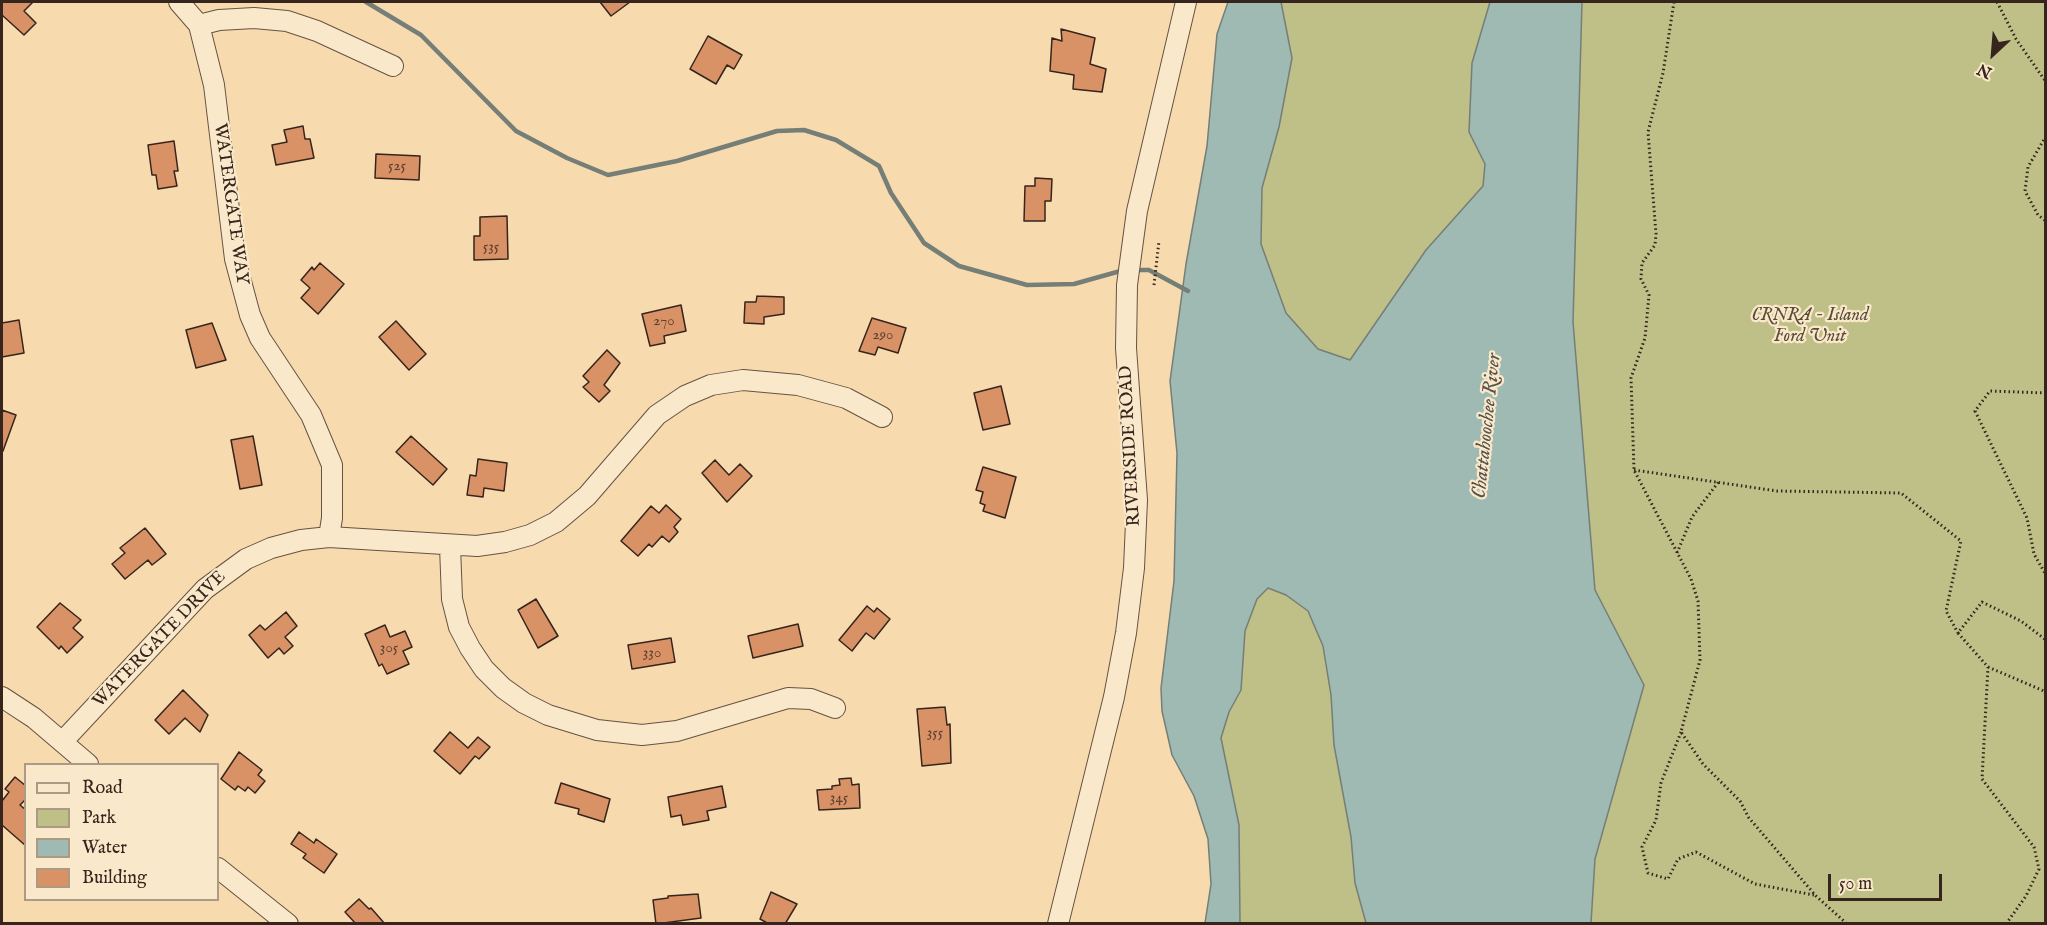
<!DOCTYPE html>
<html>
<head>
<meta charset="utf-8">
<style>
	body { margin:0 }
	#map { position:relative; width:2047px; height:925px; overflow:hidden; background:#f7dbaf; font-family:"IM FELL English",serif }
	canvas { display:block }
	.frame { position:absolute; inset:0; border:3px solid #36251d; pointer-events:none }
	.legend { position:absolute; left:24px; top:763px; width:195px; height:138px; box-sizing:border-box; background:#fae8cb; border:2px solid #ac9a85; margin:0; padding:8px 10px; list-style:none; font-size:18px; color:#36251d }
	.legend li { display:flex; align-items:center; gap:12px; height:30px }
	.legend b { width:30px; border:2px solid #ac9a85 }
	.north { position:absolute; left:1963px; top:24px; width:60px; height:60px; -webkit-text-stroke:4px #fae8cb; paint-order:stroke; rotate:206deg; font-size:16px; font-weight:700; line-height:24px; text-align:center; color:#36251d }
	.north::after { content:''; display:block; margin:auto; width:21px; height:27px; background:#36251d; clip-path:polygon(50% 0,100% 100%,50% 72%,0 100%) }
	.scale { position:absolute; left:1828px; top:874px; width:114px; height:27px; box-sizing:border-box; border:3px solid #36251d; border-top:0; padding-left:8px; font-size:18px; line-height:21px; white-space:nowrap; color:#36251d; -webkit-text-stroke:4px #fae8cb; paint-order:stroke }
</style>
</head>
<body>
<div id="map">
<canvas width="2047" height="925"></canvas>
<div class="frame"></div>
<ul class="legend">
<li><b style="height:8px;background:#fae8cb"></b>Road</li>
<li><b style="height:16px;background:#bfbf88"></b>Park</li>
<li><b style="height:16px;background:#9fb9b3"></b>Water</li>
<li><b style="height:16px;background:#d99166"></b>Building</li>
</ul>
<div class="north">N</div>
<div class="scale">50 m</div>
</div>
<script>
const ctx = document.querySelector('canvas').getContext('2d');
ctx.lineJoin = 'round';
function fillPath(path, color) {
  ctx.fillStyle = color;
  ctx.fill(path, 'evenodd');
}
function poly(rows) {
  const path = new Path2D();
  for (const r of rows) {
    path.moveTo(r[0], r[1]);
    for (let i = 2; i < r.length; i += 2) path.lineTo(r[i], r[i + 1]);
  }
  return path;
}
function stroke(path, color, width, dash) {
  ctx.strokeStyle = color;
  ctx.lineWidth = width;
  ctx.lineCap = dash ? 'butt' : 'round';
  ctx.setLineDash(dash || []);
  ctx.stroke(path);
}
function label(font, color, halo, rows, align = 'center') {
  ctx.font = font + ' "IM FELL English",serif';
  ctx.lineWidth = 4.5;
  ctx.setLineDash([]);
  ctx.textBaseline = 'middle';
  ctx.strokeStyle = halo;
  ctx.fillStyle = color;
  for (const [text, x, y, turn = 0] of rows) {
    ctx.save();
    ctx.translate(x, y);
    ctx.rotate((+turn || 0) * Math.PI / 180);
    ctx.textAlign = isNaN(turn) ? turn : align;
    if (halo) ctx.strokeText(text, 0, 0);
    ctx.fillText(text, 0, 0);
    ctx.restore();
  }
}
fillPath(poly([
	[1281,2,1490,2,1472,63,1469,132,1485,164,1483,186,1426,250,1350,360,1318,349,1285,313,1261,244,1262,188,1279,127],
	[1582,2,2045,2,2045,923,1591,923,1595,859,1644,685,1595,590,1573,322],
	[1268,588,1286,595,1308,611,1323,646,1331,695,1334,745,1351,837,1355,883,1366,923,1240,923,1239,825,1221,738,1229,712,1241,690,1245,632,1257,599]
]), '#bfbf88');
const water = poly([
	[1228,2,1281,2,1292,58,1279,127,1262,188,1261,244,1286,313,1318,349,1350,360,1426,250,1483,186,1485,164,1469,132,1472,63,1490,2,1582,2,1573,322,1595,590,1644,685,1595,859,1591,923,1366,923,1355,883,1351,837,1334,745,1331,695,1323,646,1308,611,1286,595,1268,588,1257,599,1245,631,1241,690,1229,712,1221,738,1239,825,1240,923,1205,923,1211,884,1208,839,1194,796,1172,755,1162,711,1161,688,1174,581,1177,453,1170,381,1186,264,1207,146,1217,34,1228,2]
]);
fillPath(water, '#9fb9b3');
stroke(water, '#757e77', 1.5);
stroke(poly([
	[366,2,421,35,516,131,567,158,608,175,677,161,777,131,804,130,836,140,879,166,891,193,924,243,959,266,1027,285,1074,284,1124,270],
	[1135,270,1149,270,1188,291]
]), '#757e77', 4.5);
const building = poly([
	[2,2,33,2,24,11,36,23,24,35,2,15,2,2],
	[600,2,630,2,611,16,600,2],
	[1061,29,1095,38,1090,64,1106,69,1102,92,1073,89,1074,75,1050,71,1052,38,1062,41,1061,29],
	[708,36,742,55,734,69,727,65,716,84,690,69,708,36],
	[303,126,305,139,310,139,314,158,276,165,272,145,287,142,284,130,303,126],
	[174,141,178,171,174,171,177,186,158,189,156,175,152,175,148,145,174,141],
	[376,154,420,156,419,180,375,178,376,154],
	[1035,178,1052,179,1051,201,1045,201,1045,221,1024,221,1025,186,1035,186,1035,178],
	[507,216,508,259,474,260,474,236,480,236,480,217,507,216],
	[320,263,344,284,318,314,301,298,310,288,301,280,312,267,314,270,320,263],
	[757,296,784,297,784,314,764,317,764,324,744,323,745,302,756,302,757,296],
	[681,305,686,331,664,336,665,343,650,346,642,314,681,305],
	[872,318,906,328,898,353,878,347,875,355,859,351,872,318],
	[19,320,24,353,2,357,2,323,19,320],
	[396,321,426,354,409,370,379,337,396,321],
	[212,323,226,360,196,368,186,330,212,323],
	[607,350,620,363,604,385,610,391,599,402,583,387,589,382,583,376,607,350],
	[1001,386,1010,424,983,430,974,393,1001,386],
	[2,410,16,415,3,451,2,450,2,410],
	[253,436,262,485,240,489,231,440,253,436],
	[411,436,447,469,433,485,396,452,411,436],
	[478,459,507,463,504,491,484,488,483,497,467,495,470,475,476,476,478,459],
	[715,460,729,475,740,464,752,476,727,502,702,473,715,460],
	[983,467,1016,477,1005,518,983,511,985,505,980,503,983,492,976,490,983,467],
	[666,505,681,519,674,527,678,532,669,542,662,536,652,547,649,544,638,556,621,541,651,506,659,513,666,505],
	[145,528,166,554,152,565,148,560,125,579,112,564,125,553,120,548,145,528],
	[536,599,558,636,538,648,518,610,536,599],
	[60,603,81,620,73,628,83,637,67,653,61,646,59,649,37,627,60,603],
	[867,606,874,612,877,608,890,619,874,639,866,633,852,651,839,640,867,606],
	[286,612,297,626,285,637,293,646,284,654,279,648,268,658,249,635,260,625,265,630,286,612],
	[798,624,803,646,753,658,748,636,798,624],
	[385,625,390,637,405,631,412,647,403,651,409,664,387,674,382,664,379,666,365,634,385,625],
	[671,638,675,662,632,669,628,645,671,638],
	[183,690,208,715,200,732,185,718,169,734,155,720,183,690],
	[945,707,947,725,950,724,951,763,922,766,917,709,945,707],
	[450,732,468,748,478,737,490,747,479,759,475,756,460,774,434,751,450,732],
	[239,752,262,770,258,775,265,781,255,793,248,787,245,791,238,786,235,790,221,779,239,752],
	[15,777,26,786,26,799,20,805,26,810,26,846,2,825,2,801,9,792,5,789,15,777],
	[851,778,852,785,859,784,860,808,819,810,817,790,832,789,832,786,840,785,839,779,851,778],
	[561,783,610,799,604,822,578,814,579,809,555,803,561,783],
	[722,786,726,807,707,811,709,820,683,825,681,815,671,817,668,797,722,786],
	[299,832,314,843,316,839,337,854,324,873,303,858,306,854,291,844,299,832],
	[771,892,797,904,785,924,769,924,760,919,771,892],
	[698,894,701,918,656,924,653,900,668,898,668,896,698,894],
	[359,899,369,909,371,908,385,924,356,924,345,912,359,899]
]);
fillPath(building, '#d99166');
stroke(building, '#36251d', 1.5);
const minor = poly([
	[179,2,199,25,214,85,235,259,250,315,260,338,311,415,332,465,332,518,329,537],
	[199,25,219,20,254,18,287,21,317,31,393,66],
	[450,546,452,599,459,627,470,648,484,669,503,688,524,703,548,715,597,730,642,735,677,731,788,698,811,699,835,708],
	[2,697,34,718,88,764],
	[63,741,205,589,246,559,271,548,301,540,329,537,477,546,505,542,530,535,556,522,587,496,657,415,685,396,711,385,743,380,798,385,846,398,882,417],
	[218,868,288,924],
	[1058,924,1114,697,1126,633,1134,568,1137,500,1126,348,1127,285,1137,211,1186,2]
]);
stroke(minor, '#665242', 22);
stroke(poly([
	[1674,2,1663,73,1648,132,1656,234,1655,245,1642,263,1641,279,1649,295,1645,338,1631,378,1634,470,1691,579,1698,601,1700,660,1681,732,1703,764,1740,801,1749,818,1816,896,1847,924],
	[1997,2,2016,39,2046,82],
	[2046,136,2028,167,2025,191,2038,215,2046,221],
	[1154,285,1159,241],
	[2046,393,1990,391,1975,411,2027,518,2034,554,2046,575],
	[1634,470,1777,491,1901,493,1961,541,1946,611,1958,633],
	[1677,553,1692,517,1720,480],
	[1988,667,2044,691,2046,695],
	[1681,732,1661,783,1656,820,1642,847,1648,873,1668,879,1678,859,1696,852,1755,884,1814,895],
	[2006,924,2026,896,2039,869,2034,847,1982,779,1988,667,1958,633,1982,602,2021,621,2046,640]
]), '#36251d', 3, [1.5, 3]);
stroke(minor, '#fae8cb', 20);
label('15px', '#5f402f', null, [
	["525",397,167],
	["535",491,248],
	["270",664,322],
	["290",883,336],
	["305",389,649],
	["330",652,654],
	["355",935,734],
	["345",839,799]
]);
label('18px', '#36251d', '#fae8cb', [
	["WATERGATE WAY",230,204,82],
	["RIVERSIDE ROAD",1131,446,-93],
	["WATERGATE DRIVE",160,640,-46]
]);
label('italic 18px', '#584c38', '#fae8cb', [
	["CRNRA - Island",1810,316],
	["Ford Unit",1810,337]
]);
label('italic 20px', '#56514a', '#fae8cb', [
	["Chattahoochee River",1488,426,-84]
]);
</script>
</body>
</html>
